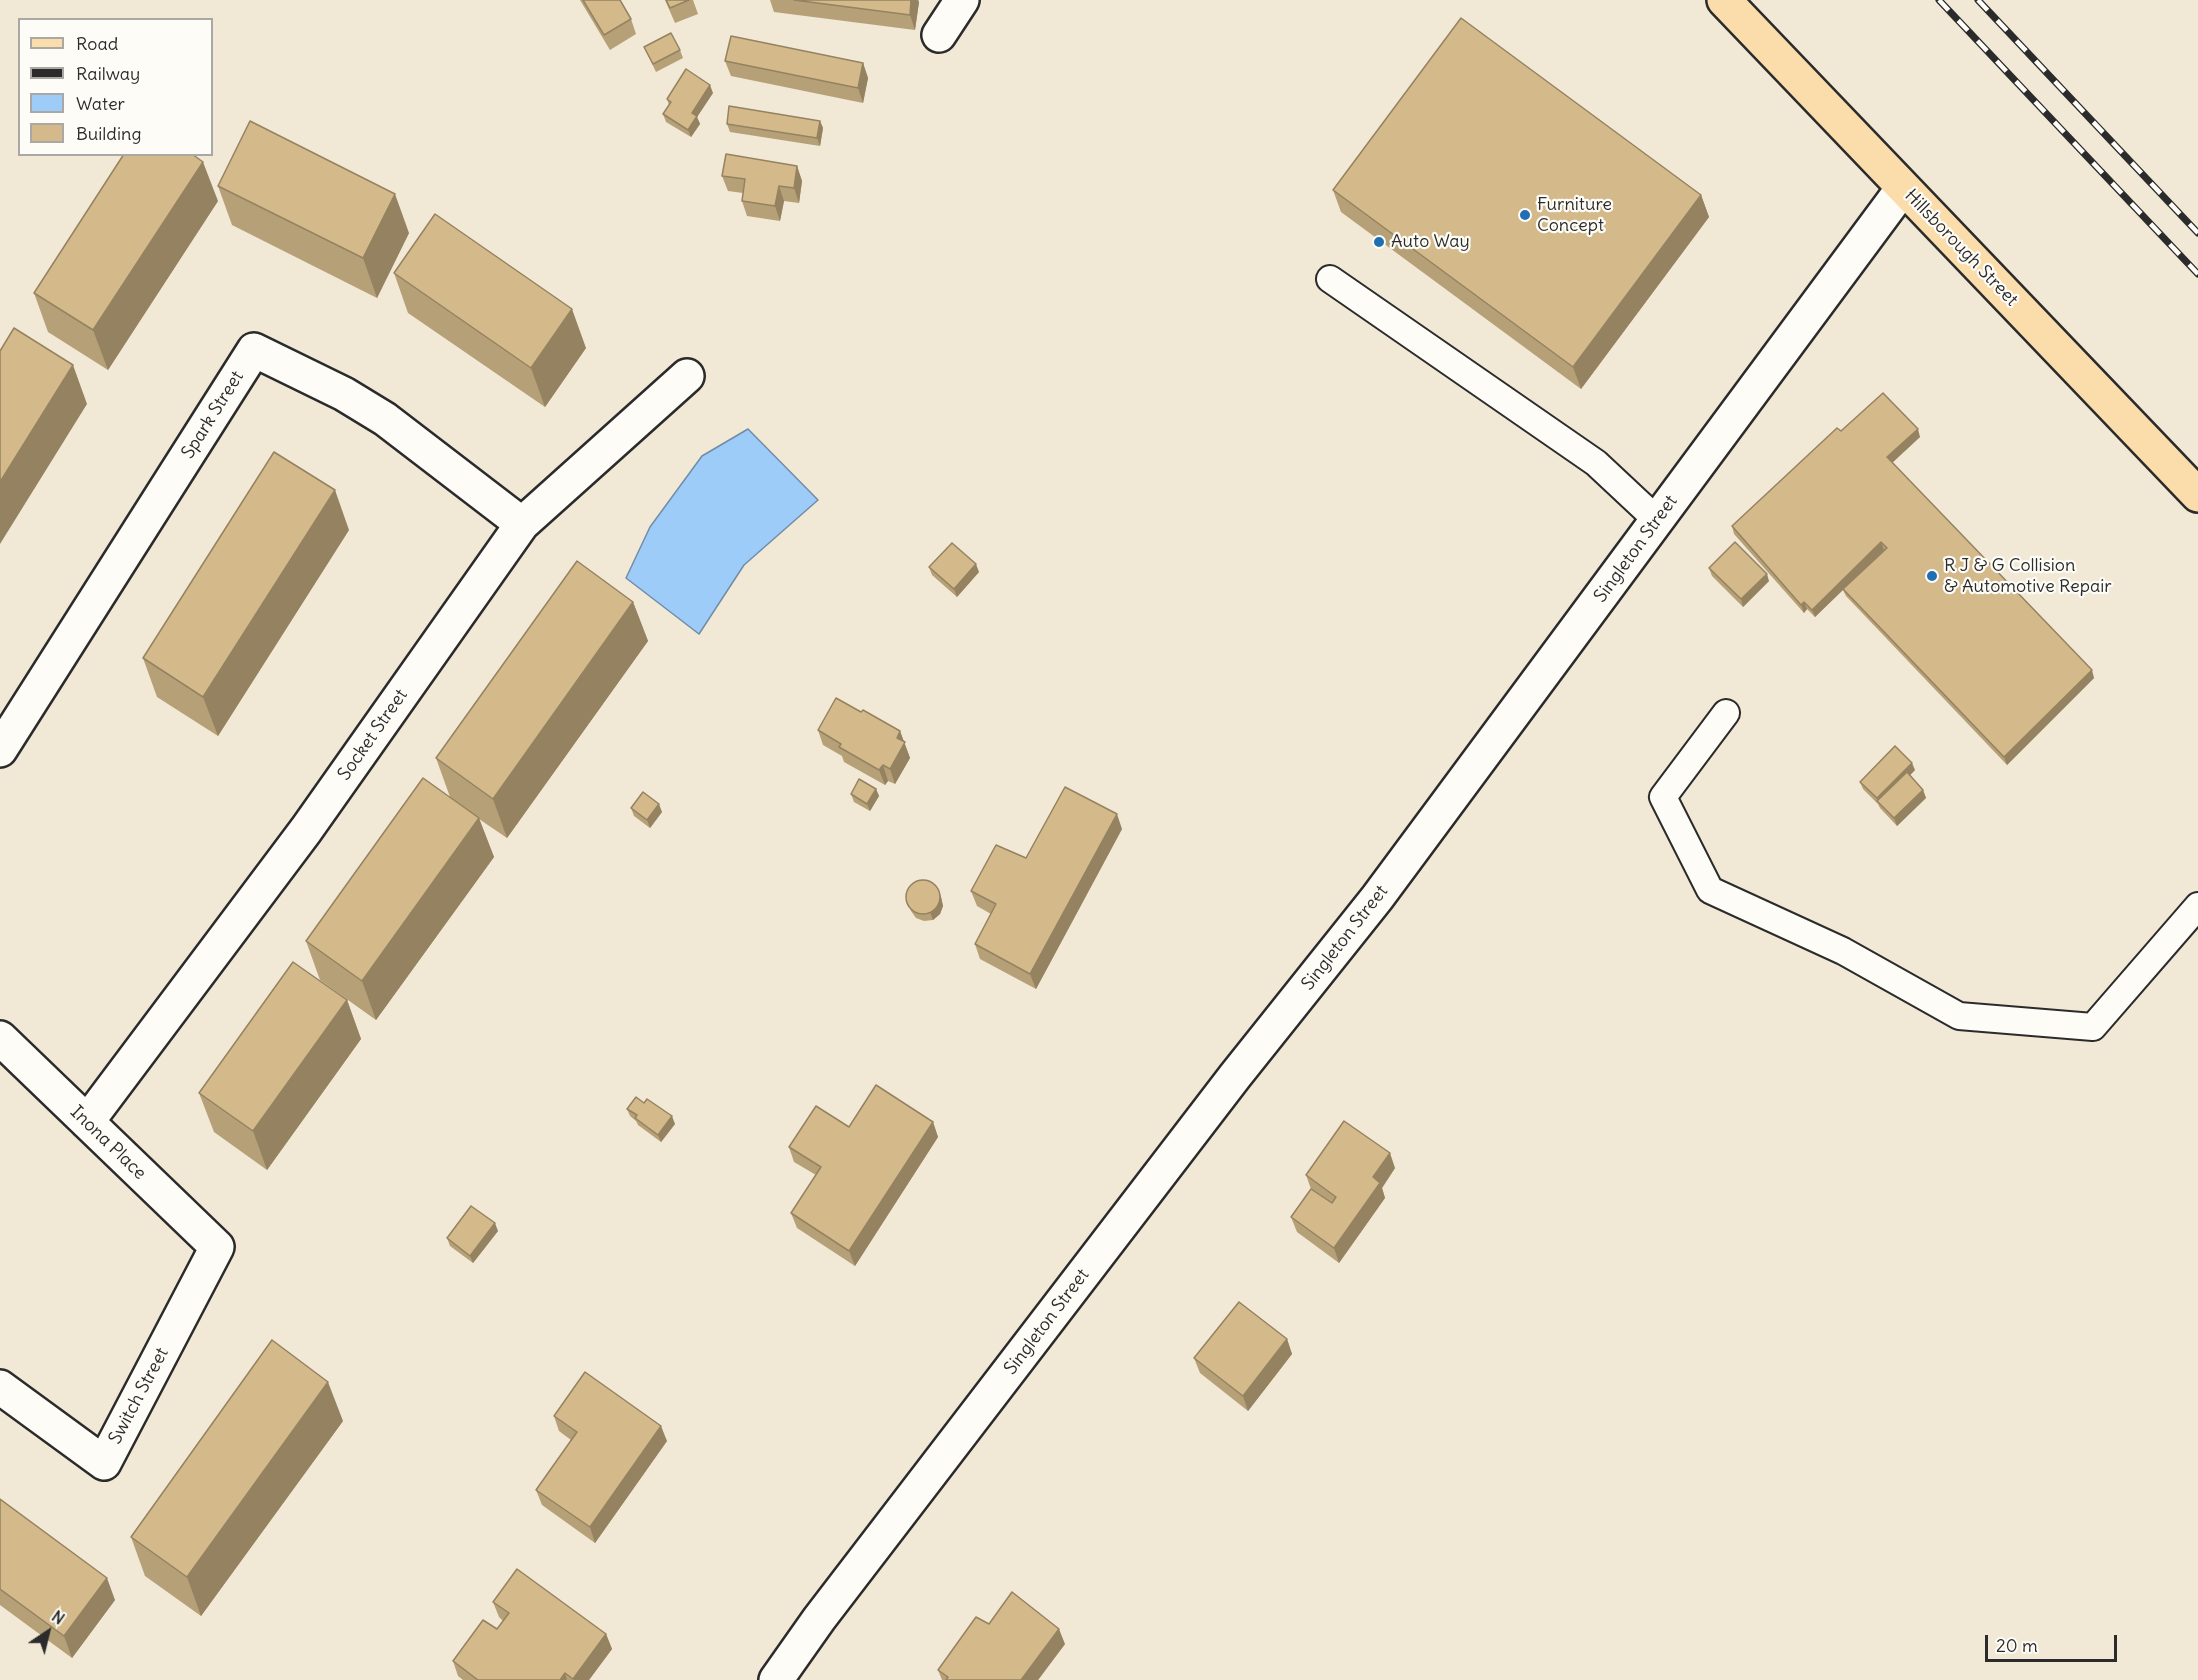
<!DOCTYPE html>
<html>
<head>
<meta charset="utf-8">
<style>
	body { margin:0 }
	#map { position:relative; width:2198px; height:1680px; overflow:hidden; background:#f1e8d6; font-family:Delius,sans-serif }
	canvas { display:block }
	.legend { position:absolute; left:18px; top:18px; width:195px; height:138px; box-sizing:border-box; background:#fdfcf7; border:2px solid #a9a8a5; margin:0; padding:8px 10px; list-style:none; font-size:18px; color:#2b2b2b }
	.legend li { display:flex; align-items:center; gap:12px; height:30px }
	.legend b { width:30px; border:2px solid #a9a8a5 }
	.north { position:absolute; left:18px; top:1602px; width:60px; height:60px; -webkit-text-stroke:4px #fdfcf7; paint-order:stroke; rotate:35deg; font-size:16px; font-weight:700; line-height:24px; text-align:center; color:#2b2b2b }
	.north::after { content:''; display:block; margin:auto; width:21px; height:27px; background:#2b2b2b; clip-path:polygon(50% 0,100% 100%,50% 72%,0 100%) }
	.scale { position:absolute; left:1985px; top:1635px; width:132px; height:27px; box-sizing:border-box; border:3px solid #2b2b2b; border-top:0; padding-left:8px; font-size:18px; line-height:21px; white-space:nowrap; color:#2b2b2b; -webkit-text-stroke:4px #fdfcf7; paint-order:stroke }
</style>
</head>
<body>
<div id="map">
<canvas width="2198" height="1680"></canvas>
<ul class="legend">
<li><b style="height:8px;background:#faddab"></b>Road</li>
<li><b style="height:8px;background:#2b2b2b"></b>Railway</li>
<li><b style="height:16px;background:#9eccf9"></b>Water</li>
<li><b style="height:16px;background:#d4ba8a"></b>Building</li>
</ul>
<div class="north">N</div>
<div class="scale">20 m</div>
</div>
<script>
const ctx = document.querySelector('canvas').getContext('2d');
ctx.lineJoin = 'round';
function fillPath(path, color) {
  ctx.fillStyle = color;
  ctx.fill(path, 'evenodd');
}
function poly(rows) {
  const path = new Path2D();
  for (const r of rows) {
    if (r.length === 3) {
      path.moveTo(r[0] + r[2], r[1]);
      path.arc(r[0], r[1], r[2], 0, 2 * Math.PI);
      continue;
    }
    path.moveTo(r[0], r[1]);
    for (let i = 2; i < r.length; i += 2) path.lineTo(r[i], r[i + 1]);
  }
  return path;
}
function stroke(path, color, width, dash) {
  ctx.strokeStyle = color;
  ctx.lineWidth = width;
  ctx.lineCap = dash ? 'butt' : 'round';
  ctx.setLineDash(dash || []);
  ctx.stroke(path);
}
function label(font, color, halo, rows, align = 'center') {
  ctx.font = font + ' Delius,sans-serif';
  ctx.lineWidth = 4.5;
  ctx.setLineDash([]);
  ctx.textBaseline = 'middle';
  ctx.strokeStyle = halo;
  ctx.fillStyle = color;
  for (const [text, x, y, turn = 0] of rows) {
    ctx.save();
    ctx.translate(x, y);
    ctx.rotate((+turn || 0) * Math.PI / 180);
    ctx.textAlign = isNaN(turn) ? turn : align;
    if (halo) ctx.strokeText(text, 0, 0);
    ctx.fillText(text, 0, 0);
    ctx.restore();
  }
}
const water = poly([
	[748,429,818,500,744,565,699,634,626,578,650,527,702,456,748,429]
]);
fillPath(water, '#9eccf9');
stroke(water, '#708ca7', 1.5);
const lane = poly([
	[1330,279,1596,463,1658,521],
	[1726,713,1663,797,1710,890,1843,951,1959,1016,2093,1027,2198,906]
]);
const street = poly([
	[939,35,962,0],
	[0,750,254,350,344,394,385,419,522,524],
	[0,1038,217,1247,104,1463,0,1387],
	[87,1122,306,830,522,524,687,376],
	[776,1680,819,1619,1235,1076,1377,898,1903,188]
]);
const primary = poly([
	[1724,0,2198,495]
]);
stroke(lane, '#2b2b2b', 30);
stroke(street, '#2b2b2b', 38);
stroke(primary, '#2b2b2b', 38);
stroke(lane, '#fdfcf7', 26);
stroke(street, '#fdfcf7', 33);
stroke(primary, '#faddab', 33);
const rail = poly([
	[1939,0,2198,274],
	[1978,0,2198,233]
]);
stroke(rail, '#2b2b2b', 7);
stroke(rail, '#fdfcf7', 4.5, [14]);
fillPath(poly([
	[580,0,620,0,631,19,636,34,610,50],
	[665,0,693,0,698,14,675,23],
	[770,0,918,0,919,2,915,30,774,12],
	[644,47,680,50,683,58,656,72],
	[725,61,863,63,868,78,863,103,731,76],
	[713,93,697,117,700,124,691,137,666,122,663,114,669,105,667,99],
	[820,121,823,128,820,146,730,132,727,124],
	[797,166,802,181,799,203,784,201,780,221,747,216,742,201,743,193,728,191,722,176],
	[218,186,409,233,377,298,232,225],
	[1333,190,1701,195,1709,217,1581,389,1341,212],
	[218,201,108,370,48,332,34,293],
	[394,273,586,348,545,407,408,313],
	[1841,431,1920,437,1892,462,2094,678,2007,765,1846,596,1843,590,1815,617,1807,609,1804,613,1734,534,1732,526],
	[349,530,218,736,157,697,143,658],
	[929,567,979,572,957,597,932,575],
	[1709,568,1769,581,1743,607,1712,576],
	[633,602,648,641,507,838,479,819,494,857,376,1020,320,980,306,941,450,797,436,758],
	[861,712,900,731,910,758,895,784,888,781,885,785,844,762,842,756,823,745,818,730],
	[1915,770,1909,776,1923,790,1926,798,1897,826,1880,808,1878,804,1863,789,1860,782],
	[876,789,879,796,870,811,854,802,851,794],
	[631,808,662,812,650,828,634,816],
	[1122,829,1036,989,980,959,975,944,991,914,977,906,971,891],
	[941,897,943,906,940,914,933,920,924,921,916,918,911,911,908,904],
	[347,1000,361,1039,267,1170,214,1132,199,1093],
	[644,1103,675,1124,661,1142,638,1125,636,1121,630,1116,627,1109],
	[933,1122,938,1137,855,1266,797,1228,791,1213,816,1175,794,1162,789,1147,849,1127],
	[1395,1168,1382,1188,1385,1198,1339,1263,1297,1232,1291,1217,1311,1189,1306,1175],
	[498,1231,473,1263,450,1246,447,1238],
	[1287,1339,1292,1354,1248,1411,1200,1373,1194,1358],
	[554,1416,667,1441,595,1543,542,1505,536,1490,571,1440,559,1431],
	[343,1421,201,1616,145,1576,131,1537],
	[0,1499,115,1600,72,1658,0,1605],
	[493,1602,606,1634,612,1649,589,1680,463,1680,458,1676,453,1661,497,1629,503,1621,499,1617],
	[1065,1644,1038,1680,942,1680,938,1670]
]), '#b6a077');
fillPath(poly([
	[911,0,918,0,919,2,915,30,910,15],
	[863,63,868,78,863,103,858,88],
	[710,85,713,93,697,117,700,124,691,137,688,130,692,113],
	[820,121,823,128,820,146,817,138],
	[203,162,218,201,108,370,93,330],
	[797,166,802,181,799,203,794,188],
	[779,186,784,201,780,221,775,206],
	[395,194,409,233,377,298,363,258],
	[1701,195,1709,217,1581,389,1573,367],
	[572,309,586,348,545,407,531,368],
	[73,365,87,404,0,544,0,482],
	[1918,429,1920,437,1890,465,1887,457],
	[335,490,349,530,218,736,203,697],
	[1881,542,1884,550,1815,617,1812,610],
	[976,564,979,572,957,597,954,589],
	[1767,574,1769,581,1743,607,1741,599],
	[633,602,648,641,507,838,493,799],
	[1804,602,1807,609,1804,613,1801,605],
	[2092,670,2094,678,2007,765,2004,757],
	[900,731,910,758,895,784,890,769,897,738],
	[1912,763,1915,770,1881,805,1878,802,1877,798],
	[883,765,888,781,885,785,879,770],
	[876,789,879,796,870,811,867,804],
	[1923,790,1926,798,1897,826,1894,818],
	[659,804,662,812,650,828,647,820],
	[1117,814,1122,829,1036,989,1030,974],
	[479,818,494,857,376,1020,362,981],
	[938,889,941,897,943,906,940,914,933,920,930,912],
	[347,1000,361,1039,267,1170,253,1131],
	[672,1116,675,1124,661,1142,658,1135],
	[933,1122,938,1137,855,1266,849,1251],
	[1390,1153,1395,1168,1382,1188,1385,1198,1339,1263,1334,1248,1373,1177],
	[495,1223,498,1231,473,1263,470,1256],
	[1287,1339,1292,1354,1248,1411,1243,1396],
	[328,1382,343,1421,201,1616,187,1577],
	[661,1426,667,1441,595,1543,590,1527],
	[107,1578,115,1600,72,1658,64,1636],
	[1059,1629,1065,1644,1038,1680,1021,1680],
	[606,1634,612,1649,589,1680,574,1680,573,1679],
	[565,1673,567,1680,560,1680]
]), '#948261');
const building = poly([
	[583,0,620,0,631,19,604,35,583,0],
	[666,0,689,0,670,8,666,0],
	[794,0,911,0,910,15,794,0],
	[1461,18,1701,195,1573,367,1333,190,1461,18],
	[671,33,680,50,653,64,644,47,671,33],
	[731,36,863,63,858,88,725,61,731,36],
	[686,69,710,85,692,113,697,116,688,130,663,114,671,102,667,99,686,69],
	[729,106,820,121,817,138,727,124,729,106],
	[250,121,395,194,363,258,218,186,250,121],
	[124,154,192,154,203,162,93,330,34,293,124,154],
	[726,154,797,166,794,188,779,186,775,206,742,201,745,179,722,176,726,154],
	[435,214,572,309,531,368,394,273,435,214],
	[14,328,73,365,0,482,0,351,14,328],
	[1883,393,1918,429,1887,457,2092,670,2004,757,1843,589,1887,548,1881,542,1812,610,1804,602,1801,605,1732,526,1837,428,1841,431,1883,393],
	[274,452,335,490,203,697,143,658,274,452],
	[1735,542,1767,574,1741,599,1709,568,1735,542],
	[952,543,976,564,954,589,929,567,952,543],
	[577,561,633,602,493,799,436,758,577,561],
	[836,698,861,712,863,710,900,731,897,738,905,742,890,769,883,765,879,770,839,747,841,744,818,730,836,698],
	[1895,746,1912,763,1877,798,1860,782,1895,746],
	[1907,772,1923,790,1894,818,1877,801,1907,772],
	[423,778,479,818,362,981,306,941,423,778],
	[859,779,876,789,867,804,851,794,859,779],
	[1065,787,1117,814,1030,974,975,944,996,904,971,891,996,845,1026,858,1065,787],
	[643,792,659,804,647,820,631,808,643,792],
	[923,897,17],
	[293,962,347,1000,253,1131,199,1093,293,962],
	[876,1085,933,1122,849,1251,791,1213,821,1167,789,1147,816,1106,849,1127,876,1085],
	[636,1097,644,1103,647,1099,672,1116,658,1135,635,1118,637,1115,627,1109,636,1097],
	[1344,1121,1390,1153,1373,1177,1380,1183,1334,1248,1291,1217,1311,1189,1332,1203,1336,1197,1306,1175,1344,1121],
	[471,1206,495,1223,470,1256,447,1238,471,1206],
	[1239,1302,1287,1339,1243,1396,1194,1358,1239,1302],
	[272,1340,328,1382,187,1577,131,1537,272,1340],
	[585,1372,661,1426,590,1527,536,1490,577,1432,554,1416,585,1372],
	[0,1499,107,1578,64,1636,0,1589,0,1499],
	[517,1569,606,1634,573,1679,565,1673,560,1680,478,1680,453,1661,483,1620,497,1629,509,1613,493,1602,517,1569],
	[1012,1592,1059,1629,1021,1680,946,1680,948,1677,938,1670,976,1617,989,1624,1012,1592]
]);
fillPath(building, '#d4ba8a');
stroke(building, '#948261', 1.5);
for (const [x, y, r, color] of [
	[1525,215,6,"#1f6fb2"],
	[1379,242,6,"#1f6fb2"],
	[1932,576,6,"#1f6fb2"]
]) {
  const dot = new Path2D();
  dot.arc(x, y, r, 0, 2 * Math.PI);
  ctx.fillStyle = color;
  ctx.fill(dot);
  stroke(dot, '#fdfcf7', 2);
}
label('18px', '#2b2b2b', '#fdfcf7', [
	["Furniture",1537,205],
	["Concept",1537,226],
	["Auto Way",1391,242],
	["R J & G Collision",1944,566],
	["& Automotive Repair",1944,587]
], 'left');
label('18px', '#2b2b2b', '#fdfcf7', [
	["Hillsborough Street",1961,248,46],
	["Spark Street",213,415,-58],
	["Singleton Street",1636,549,-54],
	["Socket Street",373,735,-55],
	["Singleton Street",1345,938,-52],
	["Inona Place",108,1143,44],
	["Singleton Street",1047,1322,-53],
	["Switch Street",139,1396,-62]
]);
</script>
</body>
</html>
